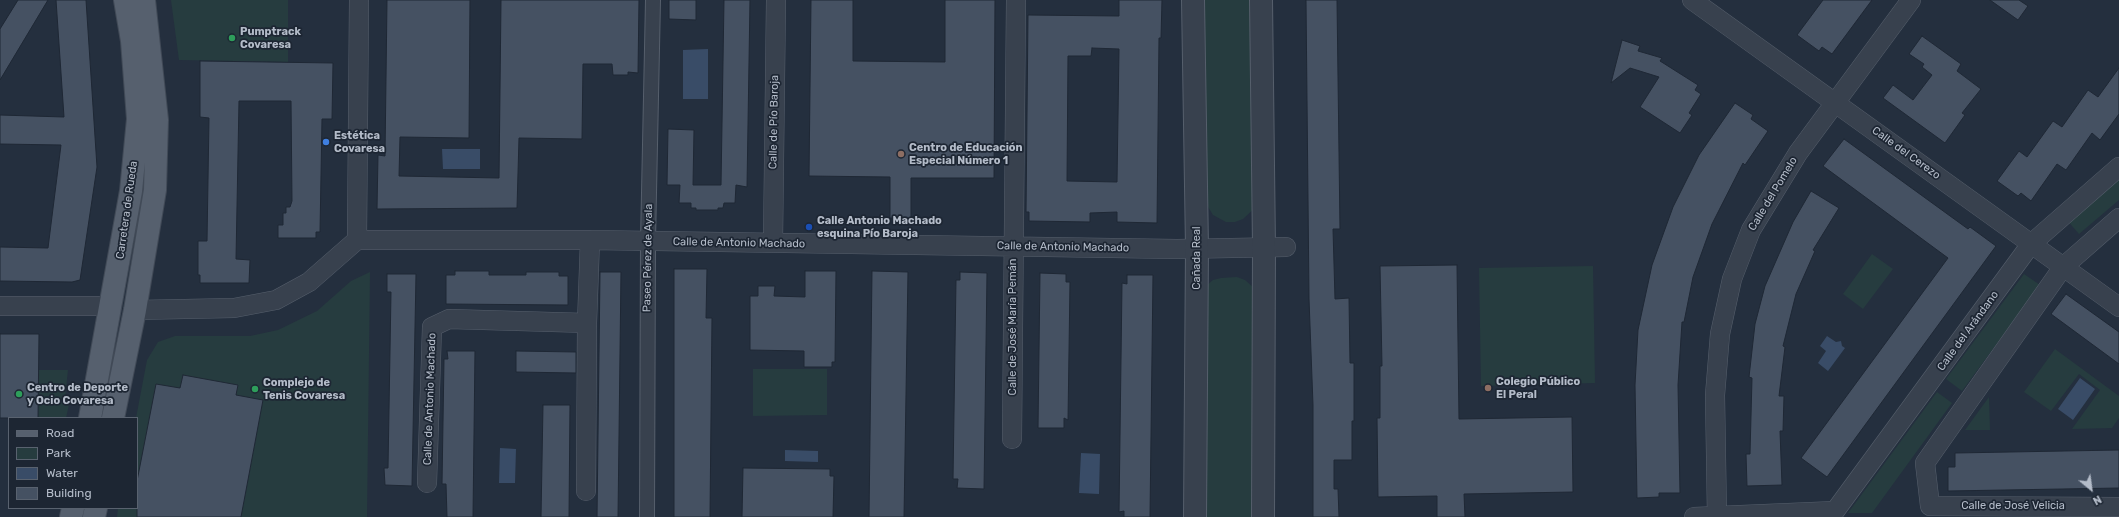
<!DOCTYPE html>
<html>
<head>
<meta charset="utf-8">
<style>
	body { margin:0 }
	#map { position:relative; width:2119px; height:517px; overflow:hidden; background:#242f3e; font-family:Rubik,sans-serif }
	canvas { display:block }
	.legend { position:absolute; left:8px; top:417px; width:130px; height:92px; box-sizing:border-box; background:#1d2633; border:1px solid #59626f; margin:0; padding:5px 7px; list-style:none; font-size:12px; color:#b4bcc9 }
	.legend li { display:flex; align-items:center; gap:8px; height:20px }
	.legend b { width:20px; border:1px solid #59626f }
	.north { position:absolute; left:2071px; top:469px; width:40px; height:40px; -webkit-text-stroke:3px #1d2633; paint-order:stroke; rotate:151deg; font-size:11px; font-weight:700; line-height:16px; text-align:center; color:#b4bcc9 }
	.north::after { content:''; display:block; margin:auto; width:14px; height:18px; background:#b4bcc9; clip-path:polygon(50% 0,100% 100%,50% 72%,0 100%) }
</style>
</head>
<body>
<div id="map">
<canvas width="2119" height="517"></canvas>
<ul class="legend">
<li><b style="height:5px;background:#56606e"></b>Road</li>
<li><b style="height:11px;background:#263c3f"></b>Park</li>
<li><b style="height:11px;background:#394c67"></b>Water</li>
<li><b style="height:11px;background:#455162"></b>Building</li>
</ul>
<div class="north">N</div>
</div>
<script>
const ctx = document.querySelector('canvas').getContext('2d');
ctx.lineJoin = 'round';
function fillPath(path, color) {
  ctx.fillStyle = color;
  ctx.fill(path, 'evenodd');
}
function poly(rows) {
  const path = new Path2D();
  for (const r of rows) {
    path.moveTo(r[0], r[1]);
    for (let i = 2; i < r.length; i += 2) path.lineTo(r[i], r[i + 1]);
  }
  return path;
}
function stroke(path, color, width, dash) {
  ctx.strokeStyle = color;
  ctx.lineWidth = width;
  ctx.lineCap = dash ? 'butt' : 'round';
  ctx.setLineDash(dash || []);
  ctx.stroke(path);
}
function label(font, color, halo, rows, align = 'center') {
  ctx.font = font + ' Rubik,sans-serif';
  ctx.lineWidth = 3.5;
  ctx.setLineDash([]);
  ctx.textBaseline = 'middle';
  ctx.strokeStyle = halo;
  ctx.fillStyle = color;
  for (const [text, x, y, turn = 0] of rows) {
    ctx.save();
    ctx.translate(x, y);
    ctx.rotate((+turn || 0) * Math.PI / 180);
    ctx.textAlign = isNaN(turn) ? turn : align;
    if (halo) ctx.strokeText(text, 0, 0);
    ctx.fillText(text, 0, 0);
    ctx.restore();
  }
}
fillPath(poly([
	[171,0,288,0,288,62,179,60],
	[1203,0,1258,0,1258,205,1243,219,1235,222,1226,222,1213,215,1204,200],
	[2119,174,2119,200,2079,234,2066,219],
	[1872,254,1893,269,1863,309,1843,294],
	[1593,266,1595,383,1481,386,1479,268],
	[370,272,367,517,117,517,118,508,137,508,136,418,147,360,158,342,175,336,250,336,278,330,317,311,351,281],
	[2024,274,2040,285,1962,391,1946,379],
	[1237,277,1245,280,1253,287,1257,294,1256,517,1202,517,1207,285,1213,280,1221,278],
	[2055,349,2119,396,2119,418,2112,428,2072,429,2100,390,2079,374,2051,411,2024,392],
	[753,369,827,369,827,415,753,416],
	[39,370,68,370,65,398,70,400,66,418,38,418],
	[1937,392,1952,403,1872,513,1848,513],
	[1989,397,1990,430,1965,430]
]), '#263c3f');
fillPath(poly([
	[708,49,708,99,683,99,683,50],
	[442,149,480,149,480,169,443,169],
	[1827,336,1836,342,1841,341,1842,346,1845,348,1828,371,1818,363,1826,351,1820,346],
	[2080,378,2095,389,2073,420,2058,409],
	[500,448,516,449,515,483,499,483],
	[785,450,818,451,818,462,785,461],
	[1081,453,1100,454,1099,494,1079,493]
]), '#394c67');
const building = poly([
	[18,0,48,0,0,80,0,29,18,0],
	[56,0,86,0,97,167,80,280,72,282,0,281,0,247,48,248,61,145,0,144,0,115,64,117,56,0],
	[387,0,470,0,469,138,400,137,399,176,499,178,501,0,639,0,638,73,628,72,628,75,613,75,612,64,583,64,582,139,519,138,517,208,377,209,378,155,385,156,387,0],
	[669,0,696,0,696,20,669,19,669,0],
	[724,0,750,0,747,187,736,185,735,203,724,203,723,208,718,208,718,210,696,210,696,208,691,208,691,203,679,203,680,185,667,185,668,129,694,130,693,185,721,185,724,0],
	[811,0,853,0,853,61,945,62,945,0,995,0,994,178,911,178,911,219,890,218,890,177,809,176,811,0],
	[1119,0,1162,0,1161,38,1159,38,1157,223,1117,222,1117,212,1090,213,1090,222,1029,221,1029,212,1026,212,1028,15,1119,16,1119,0],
	[1092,48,1119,49,1117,182,1067,181,1068,56,1091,56,1092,48],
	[1306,0,1337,0,1340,229,1333,229,1335,299,1349,298,1350,363,1354,363,1354,421,1352,421,1352,460,1334,460,1334,489,1338,489,1339,517,1313,517,1313,405,1309,299,1306,0],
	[1823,0,1872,0,1832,54,1822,47,1819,51,1797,35,1823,0],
	[1990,0,2019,0,2028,6,2018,20,1990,0],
	[1922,36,1961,64,1957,71,1981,89,1962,113,1965,115,1945,143,1883,98,1893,85,1913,100,1932,75,1922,67,1924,64,1909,54,1922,36],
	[1622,40,1640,46,1638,51,1662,58,1660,61,1698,85,1695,90,1701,94,1689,113,1692,115,1680,133,1640,107,1659,77,1630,68,1611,83,1622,40],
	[200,61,333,63,332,119,322,119,320,232,316,232,316,238,278,238,278,225,283,225,283,213,286,213,286,207,290,207,292,201,291,101,239,101,236,259,250,260,249,283,200,283,200,275,198,275,198,241,207,241,209,118,200,117,200,61],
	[2119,68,2119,114,2100,140,2092,133,2066,170,2057,164,2031,201,2021,193,2018,196,1997,181,2019,151,2027,157,2053,121,2062,127,2088,90,2098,97,2119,68],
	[1735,103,1753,115,1751,119,1768,131,1745,165,1743,163,1712,224,1693,277,1684,322,1682,322,1678,385,1680,493,1659,493,1659,497,1637,498,1635,385,1638,330,1652,265,1673,207,1699,155,1735,103],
	[1844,139,1968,229,1970,227,1996,246,1827,477,1801,458,1948,258,1823,166,1844,139],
	[1811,191,1839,208,1813,250,1815,251,1796,294,1783,346,1785,347,1779,396,1784,396,1783,431,1780,431,1782,485,1747,486,1746,454,1750,454,1752,378,1749,377,1755,324,1765,286,1793,222,1811,191],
	[1457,265,1459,419,1572,417,1573,492,1464,494,1465,517,1437,517,1437,496,1378,497,1377,418,1380,418,1380,366,1382,366,1380,266,1457,265],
	[674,269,707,269,706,318,712,318,710,517,674,517,674,269],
	[455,271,489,271,489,275,526,275,526,272,559,272,559,276,568,276,568,305,446,304,446,275,455,275,455,271],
	[805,271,836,271,835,362,832,362,832,367,804,367,804,351,750,350,750,296,758,296,758,286,775,286,774,296,805,297,805,271],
	[872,271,908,272,904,517,869,517,872,271],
	[600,272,621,272,618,517,597,517,600,272],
	[960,272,987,273,984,489,957,488,958,479,953,479,956,280,960,280,960,272],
	[1040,273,1066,274,1066,282,1070,282,1068,420,1064,418,1064,428,1038,428,1040,273],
	[387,274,416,274,412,486,385,485,384,468,388,468,391,292,387,292,387,274],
	[1127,275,1153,275,1150,517,1124,517,1124,511,1119,512,1122,283,1127,284,1127,275],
	[2066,294,2119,332,2119,364,2051,314,2066,294],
	[0,334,39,334,38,418,0,418,0,334],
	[447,351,475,351,473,517,447,517,446,484,442,484,444,359,448,359,447,351],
	[516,351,576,352,576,373,516,372,516,351],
	[183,375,238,385,236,395,263,400,241,517,137,517,137,481,156,384,180,388,183,375],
	[543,405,570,405,569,517,541,517,543,405],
	[2119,450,2119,488,1948,491,1948,467,1955,467,1955,453,2119,450],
	[743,468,830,469,830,476,834,476,833,517,742,517,743,468]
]);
fillPath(building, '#455162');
stroke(building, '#1f2835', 1);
const pedestrian = poly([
	[647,517,648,241,653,0]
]);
const minor = poly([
	[1692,0,2119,307],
	[2119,218,2063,267,1925,463,1930,506,2119,507],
	[357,240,359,0],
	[773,243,776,0],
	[0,306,112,306],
	[135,310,234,308,276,300,309,282,357,240,590,240,1177,249,1286,247],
	[1012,439,1016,0],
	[427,483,432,327,449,319,587,323],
	[586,491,587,323,590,240],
	[1694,517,1835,511,2031,244,2119,167],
	[1717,517,1715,395,1720,334,1732,279,1751,230,1798,153,1911,0]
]);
const tertiary = poly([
	[1193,0,1197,248,1195,517],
	[1261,0,1264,247,1263,517]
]);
const primary = poly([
	[90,418,131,191,138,119,132,41,125,0],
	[113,418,135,310,155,190,157,120,144,0],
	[71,517,73,508],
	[94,517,96,508]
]);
stroke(pedestrian, '#565f6c', 16);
stroke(minor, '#565f6c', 20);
stroke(tertiary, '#565f6c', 24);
stroke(primary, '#414a57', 24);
stroke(pedestrian, '#38414e', 14);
stroke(minor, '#38414e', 19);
stroke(tertiary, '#38414e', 22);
stroke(primary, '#56606e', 22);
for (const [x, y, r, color] of [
	[232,38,4,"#2e9e5b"],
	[326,142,4,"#3f7fe0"],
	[901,154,4,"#8d6e63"],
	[809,227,4,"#1a4fb4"],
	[1488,388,4,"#8d6e63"],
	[255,389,4,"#2e9e5b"],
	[19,394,4,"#2e9e5b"]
]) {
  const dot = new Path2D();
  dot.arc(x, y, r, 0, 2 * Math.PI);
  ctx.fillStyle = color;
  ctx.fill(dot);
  stroke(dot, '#1d2633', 1.5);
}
label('bold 11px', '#b4bcc9', '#1d2633', [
	["Pumptrack",240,32],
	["Covaresa",240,45],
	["Estética",334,136],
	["Covaresa",334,149],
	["Centro de Educación",909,148],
	["Especial Número 1",909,161],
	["Calle Antonio Machado",817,221],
	["esquina Pío Baroja",817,234],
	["Colegio Público",1496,382],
	["El Peral",1496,395],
	["Complejo de",263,383],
	["Tenis Covaresa",263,396],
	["Centro de Deporte",27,388],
	["y Ocio Covaresa",27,401]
], 'left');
label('11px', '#b4bcc9', '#1d2633', [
	["Calle de Pío Baroja",774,122,-89],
	["Calle del Cerezo",1906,153,36],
	["Calle del Pomelo",1773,194,-59],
	["Carretera de Rueda",127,210,-82],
	["Calle de Antonio Machado",739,243,1],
	["Calle de Antonio Machado",1063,247,1],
	["Paseo Pérez de Ayala",648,258,-89],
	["Cañada Real",1197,258,-90],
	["Calle de José María Pemán",1013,327,-90],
	["Calle del Arándano",1968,331,-54],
	["Calle de Antonio Machado",430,399,-88],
	["Calle de José Velicia",2013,506]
]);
</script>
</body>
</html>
